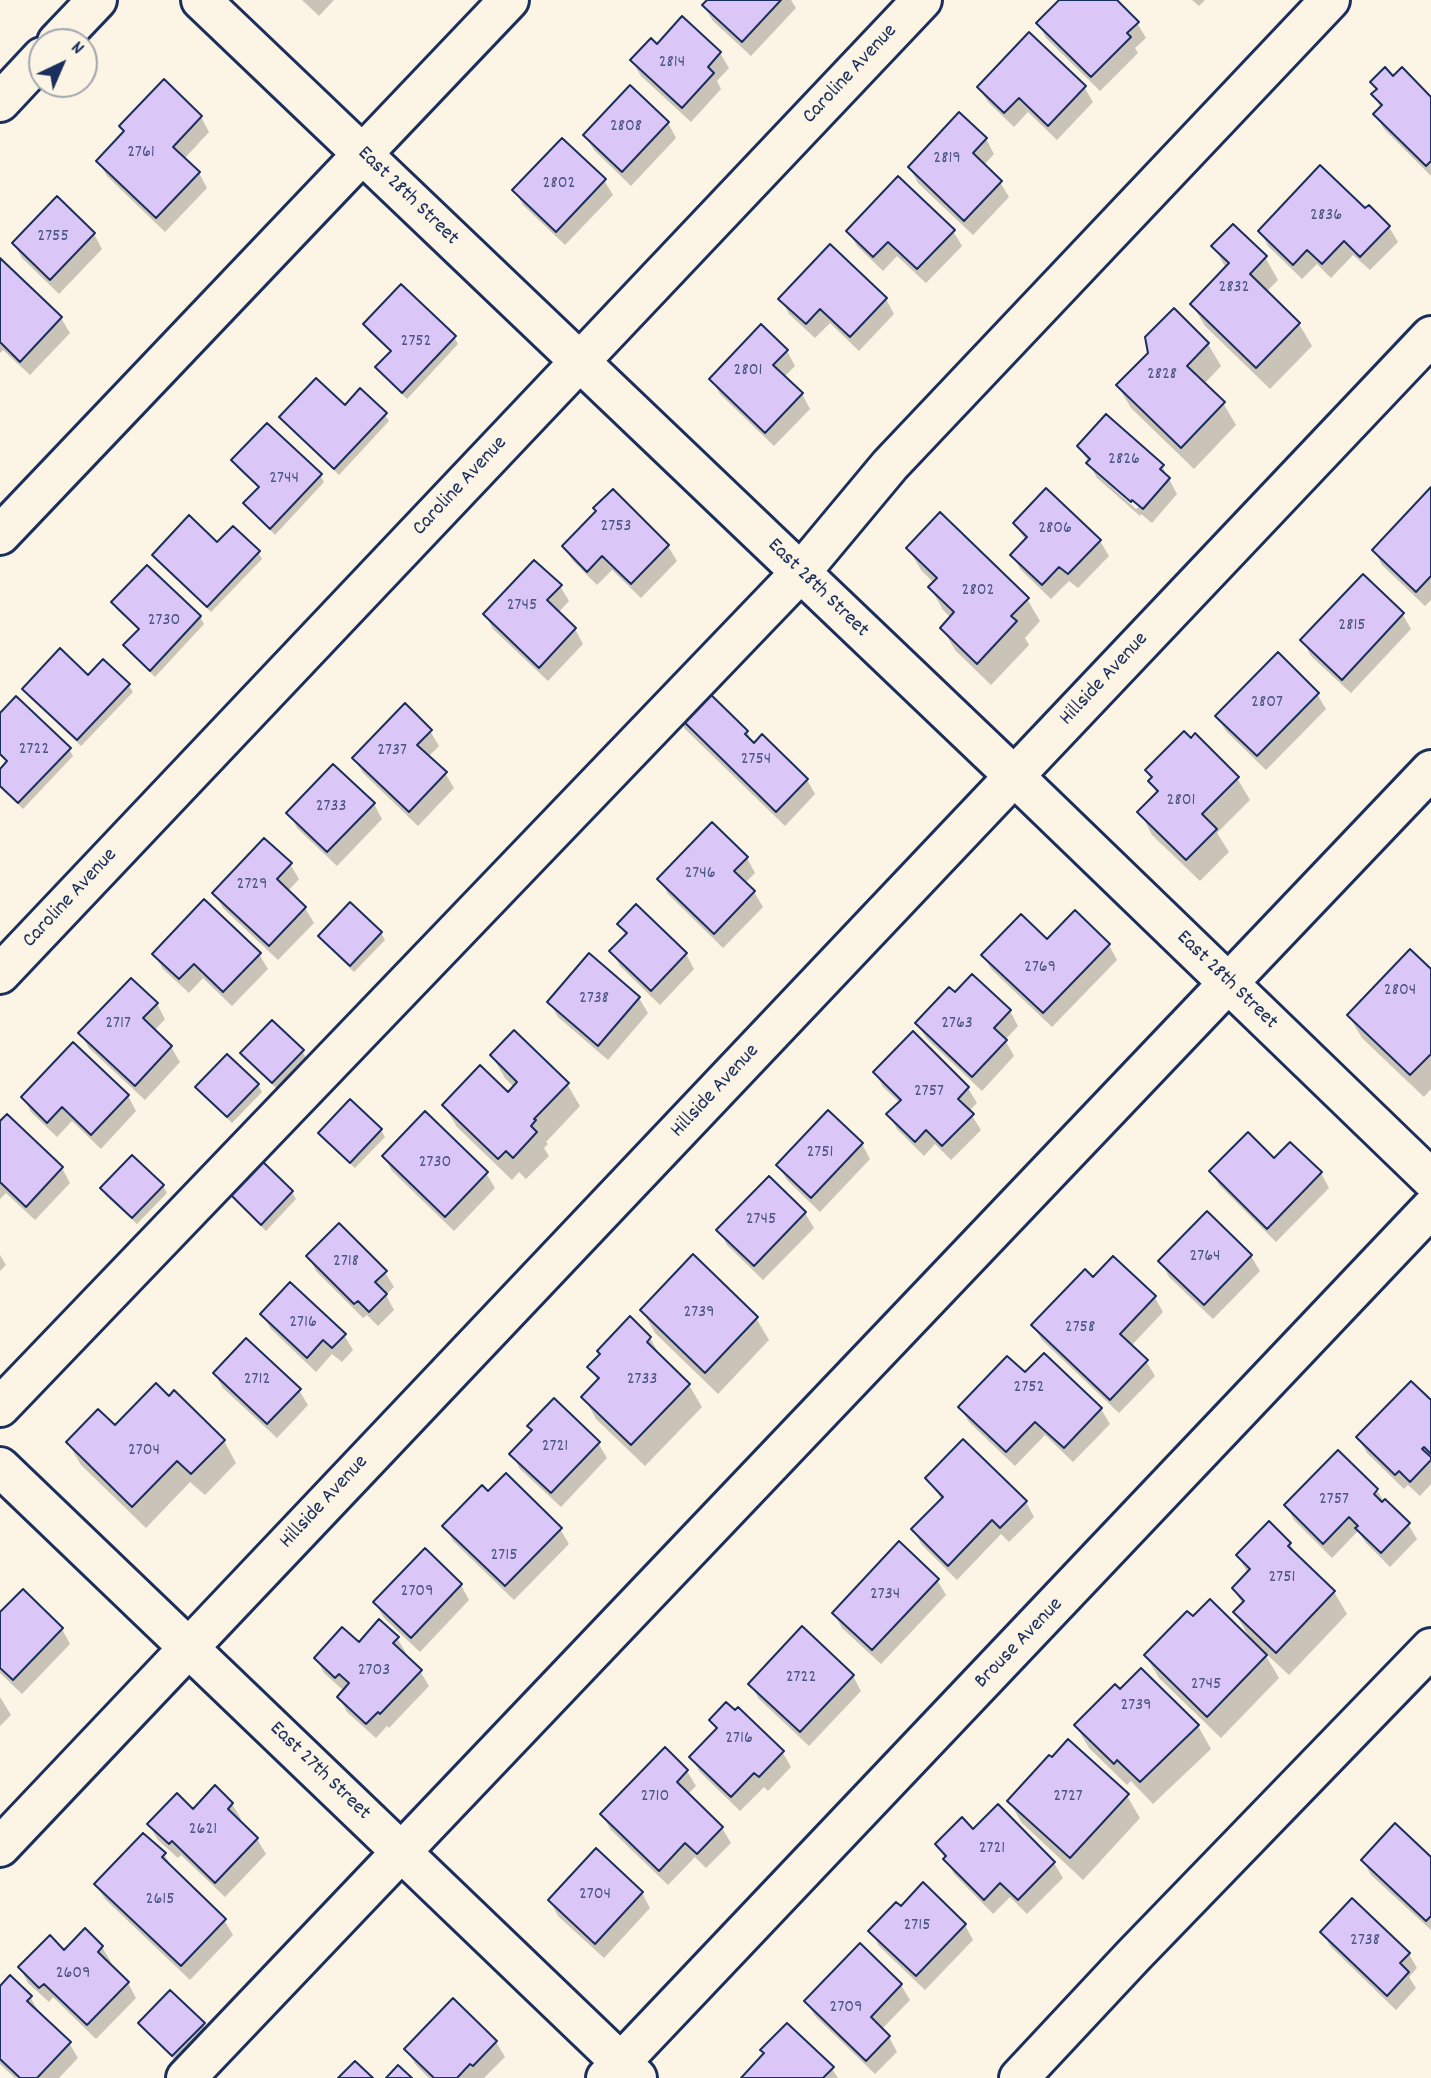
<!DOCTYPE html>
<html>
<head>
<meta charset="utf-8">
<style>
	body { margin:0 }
	#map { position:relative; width:1431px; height:2078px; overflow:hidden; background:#fcf5e5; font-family:Dekko,sans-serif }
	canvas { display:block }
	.north { position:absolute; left:28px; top:28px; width:70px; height:70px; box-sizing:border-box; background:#fcf5e5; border:2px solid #a2a6af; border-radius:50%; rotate:44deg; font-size:19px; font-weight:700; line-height:28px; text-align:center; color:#1b2f5e }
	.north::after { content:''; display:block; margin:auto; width:24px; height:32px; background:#1b2f5e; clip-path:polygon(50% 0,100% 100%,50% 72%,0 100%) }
</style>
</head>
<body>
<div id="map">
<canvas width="1431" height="2078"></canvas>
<div class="north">N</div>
</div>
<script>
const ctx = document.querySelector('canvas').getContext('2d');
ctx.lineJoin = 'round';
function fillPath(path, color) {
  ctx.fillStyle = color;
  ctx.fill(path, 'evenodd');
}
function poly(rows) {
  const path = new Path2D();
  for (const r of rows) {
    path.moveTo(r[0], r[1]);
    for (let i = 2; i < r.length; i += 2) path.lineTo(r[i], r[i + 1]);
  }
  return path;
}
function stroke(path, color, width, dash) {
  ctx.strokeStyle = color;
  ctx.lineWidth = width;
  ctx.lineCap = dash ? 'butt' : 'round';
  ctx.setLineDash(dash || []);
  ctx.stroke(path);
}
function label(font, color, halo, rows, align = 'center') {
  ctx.font = font + ' Dekko,sans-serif';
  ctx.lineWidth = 5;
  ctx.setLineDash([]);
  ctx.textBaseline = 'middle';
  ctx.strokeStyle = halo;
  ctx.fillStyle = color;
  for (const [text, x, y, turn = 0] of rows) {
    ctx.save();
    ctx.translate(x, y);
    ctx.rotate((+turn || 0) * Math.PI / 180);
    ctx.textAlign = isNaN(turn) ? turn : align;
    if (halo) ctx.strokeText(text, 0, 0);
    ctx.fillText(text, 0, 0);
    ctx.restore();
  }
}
fillPath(poly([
	[302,0,334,0,319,16],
	[710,0,791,0,796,8,751,56,713,21,704,6],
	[1061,0,1114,0,1137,23,1146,38,1135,48,1138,53,1100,91,1046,38,1038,23],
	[1192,0,1205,0,1199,6],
	[683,19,720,53,729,68,717,81,721,89,691,122,641,76,632,61,657,47],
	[1393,78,1431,100,1431,176,1384,129,1375,114,1381,108,1373,94,1377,91,1372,82],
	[1084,87,1093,102,1057,140,1028,112,1014,127,988,102,979,88],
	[201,117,209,132,184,159,199,173,207,188,165,232,107,176,98,161,124,133,121,127],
	[668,123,676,138,631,186,594,150,585,135],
	[986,139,994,154,983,166,1000,182,1009,197,973,235,918,183,910,168],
	[604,180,613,195,565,245,523,205,515,191],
	[1366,210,1389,227,1398,242,1370,270,1353,255,1331,278,1317,264,1302,279,1268,246,1260,231],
	[848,231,953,231,962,246,926,283,897,256,883,271,857,246],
	[94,234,102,249,59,294,22,258,14,243],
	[1214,247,1265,257,1278,280,1266,292,1299,324,1312,346,1270,389,1205,326,1192,304,1226,268],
	[0,261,61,318,70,333,30,375,3,350,0,353],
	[781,299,886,299,894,314,859,351,830,323,815,338,789,314],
	[365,325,454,337,458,344,407,399,382,374,378,367,392,353,369,332],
	[1208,344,1221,366,1204,384,1223,403,1236,425,1194,469,1131,408,1118,386],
	[787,351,795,366,784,377,802,394,810,409,774,446,720,394,711,379],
	[345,407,385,415,389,421,339,475,286,424,282,417],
	[1079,446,1162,466,1177,494,1152,523,1141,514,1140,516,1097,478],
	[1098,471,1139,507,1136,509,1098,475],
	[233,461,320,475,324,482,275,535,250,510,246,503,260,489,237,468],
	[1046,490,1100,541,1109,556,1078,588,1069,581,1051,599,1021,570,1012,555,1026,541,1015,524],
	[1431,490,1431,600,1425,606,1382,565,1374,550],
	[217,545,258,552,262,559,211,612,158,562,154,555],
	[668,546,677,561,641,598,612,570,597,585,573,561,564,547],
	[908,548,1027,599,1040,621,1025,638,1029,645,991,685,955,650,942,628,951,618,943,610,930,587,934,583,921,570],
	[147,567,200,617,204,624,155,677,130,653,126,646,140,631,117,610,113,603],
	[1363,576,1403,615,1411,629,1351,693,1311,656,1303,641],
	[560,586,569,601,558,613,575,629,583,644,548,681,493,629,485,614],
	[103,662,129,686,133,692,81,746,28,696,24,689,88,678],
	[1317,694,1326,709,1266,770,1226,731,1217,717],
	[677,714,747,732,754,745,807,780,815,794,785,826,685,729],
	[0,716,69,749,73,756,23,809,0,787,0,771,8,763,0,755],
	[430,731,439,746,428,757,445,773,454,788,418,826,363,773,355,759],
	[1148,770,1237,778,1250,800,1217,833,1229,852,1200,881,1152,835,1140,812,1157,794,1150,781,1153,779],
	[374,804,382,819,337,866,297,828,289,813],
	[747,858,755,873,745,883,754,892,763,907,723,948,668,894,660,880],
	[290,864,299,879,288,891,305,908,314,923,278,960,223,908,214,893],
	[619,924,686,954,694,969,660,1005,620,966,611,951,626,936],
	[381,933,385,940,354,972,324,943,320,936],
	[1047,942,1109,945,1117,960,1052,1027,992,970,983,956],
	[154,954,259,954,268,969,232,1006,203,978,189,993,163,969],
	[589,956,639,998,648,1013,608,1060,558,1017,549,1002],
	[1431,971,1431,1089,1424,1097,1362,1038,1349,1016],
	[972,976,1010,1011,1018,1026,1005,1040,1014,1056,982,1091,926,1038,917,1023,955,994],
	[157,1004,165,1019,154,1031,171,1047,180,1062,145,1100,89,1048,80,1033],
	[73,1044,128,1096,136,1111,101,1149,72,1121,57,1137,31,1112,23,1097],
	[302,1051,306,1058,277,1089,246,1060,242,1054],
	[492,1056,567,1084,580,1106,546,1142,548,1144,544,1148,549,1156,526,1179,519,1172,512,1180,457,1127,444,1105,508,1094,514,1087,505,1078],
	[875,1072,968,1088,977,1103,969,1111,981,1130,951,1160,935,1144,924,1156,897,1129,889,1114,900,1103,883,1087],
	[258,1085,262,1092,232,1123,201,1094,197,1088],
	[7,1116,62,1168,70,1183,35,1220,6,1193,0,1199,0,1124],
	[381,1130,385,1137,355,1168,324,1140,320,1133],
	[862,1144,870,1159,820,1212,787,1180,778,1165],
	[1290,1144,1321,1173,1329,1188,1276,1242,1220,1186,1211,1172,1274,1160],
	[384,1156,486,1173,495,1188,454,1231,392,1171],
	[262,1163,292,1192,296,1199,266,1231,236,1202,232,1195],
	[769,1178,805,1213,814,1228,763,1280,727,1245,719,1230],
	[163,1186,167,1193,137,1224,106,1196,102,1189],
	[0,1255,6,1265,0,1271],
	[308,1256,385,1272,394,1287,386,1295,394,1310,378,1326,367,1315,363,1318,316,1271],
	[1251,1256,1260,1271,1213,1319,1169,1277,1161,1262],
	[1113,1258,1155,1298,1163,1312,1131,1346,1146,1361,1155,1376,1119,1413,1042,1340,1033,1325,1093,1280],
	[642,1310,756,1318,769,1340,718,1394,655,1333],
	[262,1314,344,1335,353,1350,342,1362,332,1354,316,1372,271,1329],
	[650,1338,662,1359,689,1385,702,1407,645,1466,596,1419,584,1397,598,1382,590,1367],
	[1044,1355,1101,1409,1110,1424,1073,1462,1045,1435,1015,1466,969,1422,960,1407,1025,1375],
	[215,1374,299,1390,308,1405,277,1438,223,1388],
	[1431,1402,1431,1484,1420,1496,1408,1485,1404,1489,1367,1453,1358,1438],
	[115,1428,224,1441,236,1463,205,1495,190,1482,146,1528,81,1465,68,1443],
	[598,1443,607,1458,561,1507,520,1469,512,1454],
	[927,1478,1026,1502,1034,1517,1009,1542,1001,1534,957,1580,922,1545,913,1530,942,1500],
	[1377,1490,1384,1502,1408,1524,1417,1539,1390,1567,1366,1543,1358,1531,1332,1558,1294,1520,1286,1505],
	[488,1493,560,1529,569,1544,514,1600,453,1541,445,1526],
	[1290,1544,1298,1558,1334,1592,1347,1614,1289,1675,1263,1651,1279,1678,1221,1738,1159,1678,1146,1656,1193,1619,1251,1640,1235,1613,1243,1605,1234,1589,1248,1574,1238,1555],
	[937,1580,946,1595,881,1664,842,1628,834,1613],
	[461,1585,469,1600,420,1652,384,1618,375,1603],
	[0,1615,62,1629,70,1644,22,1694,0,1673],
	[397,1638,406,1653,403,1655,420,1671,429,1686,389,1728,387,1726,376,1738,347,1712,339,1697,344,1691,324,1673,316,1658,359,1644],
	[1141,1670,1198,1726,1211,1749,1153,1804,1131,1781,1127,1785,1089,1748,1076,1726,1120,1692],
	[853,1676,861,1691,809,1746,759,1699,750,1684],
	[0,1697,11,1715,0,1726],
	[738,1709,783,1753,791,1767,768,1791,764,1787,740,1811,700,1772,691,1757,717,1730,711,1720,735,1713],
	[687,1771,696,1786,688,1794,722,1828,731,1843,706,1868,695,1857,668,1885,611,1830,602,1815],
	[215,1788,232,1804,241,1819,239,1822,257,1839,266,1854,225,1897,181,1855,178,1858,158,1840,149,1825,193,1811],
	[1127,1796,1140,1818,1083,1880,1022,1823,1009,1801],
	[973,1831,1054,1863,1063,1878,1027,1914,1010,1897,993,1914,954,1874,937,1844],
	[164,1854,173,1869,224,1920,233,1935,190,1980,105,1899,96,1885],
	[1363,1860,1431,1860,1431,1930,1371,1875],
	[642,1893,650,1908,604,1958,558,1916,550,1901],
	[901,1908,965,1925,973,1940,925,1990,879,1946,871,1931],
	[1322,1932,1409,1954,1417,1968,1409,1977,1416,1988,1396,2010,1331,1947],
	[102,1947,111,1962,109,1964,128,1983,136,1998,96,2039,53,1997,49,2002,28,1983,20,1968,64,1953],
	[901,1985,910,2000,881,2030,889,2037,897,2052,875,2074,815,2016,806,2001],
	[0,1988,30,1997,39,2012,37,2013,69,2043,78,2058,59,2078,15,2078,0,2064],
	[453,2000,496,2042,505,2057,484,2078,429,2078,415,2064,406,2049],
	[140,2023,203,2024,207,2031,177,2062,144,2030],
	[832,2069,838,2078,743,2078]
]), '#0003');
const building = poly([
	[707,0,781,0,742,42,702,5,707,0],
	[1059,0,1117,0,1139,22,1127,33,1131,37,1091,77,1036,23,1059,0],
	[682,16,721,52,708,67,714,73,682,108,630,60,651,38,657,44,682,16],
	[1029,32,1086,86,1048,126,1019,98,1004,113,977,87,1029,32],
	[1385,67,1393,76,1402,67,1431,97,1431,161,1426,166,1373,114,1382,105,1371,94,1377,89,1370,82,1385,67],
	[164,79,202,116,173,147,200,172,156,218,96,161,124,131,119,126,164,79],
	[630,85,669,122,622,172,583,135,630,85],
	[959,112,987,138,973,153,1002,181,964,221,908,167,959,112],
	[562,138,606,179,556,232,512,190,562,138],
	[1320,165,1365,208,1369,205,1390,226,1360,257,1344,241,1322,264,1307,250,1293,265,1258,231,1320,165],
	[898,176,955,230,917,269,888,242,873,257,846,231,898,176],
	[57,196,95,233,50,280,12,243,57,196],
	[1233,224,1267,256,1250,274,1300,323,1256,368,1190,304,1229,263,1211,246,1233,224],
	[830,244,887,298,850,337,820,309,806,324,778,299,830,244],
	[0,258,62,317,20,362,0,342,0,258],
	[401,284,456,336,402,393,375,367,391,351,363,324,401,284],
	[1174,308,1209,343,1187,366,1225,402,1181,448,1116,385,1148,353,1145,337,1174,308],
	[761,324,788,350,773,365,803,393,765,433,709,379,761,324],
	[316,378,345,405,360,388,387,413,334,469,279,417,316,378],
	[1106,414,1164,465,1160,469,1170,478,1143,509,1132,500,1131,502,1086,463,1090,459,1077,446,1106,414],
	[267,423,322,474,270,529,243,503,259,487,231,460,267,423],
	[1431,487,1431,576,1416,592,1372,550,1431,487],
	[1046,488,1101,540,1068,574,1059,567,1042,585,1010,555,1027,537,1013,523,1046,488],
	[613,489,669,545,631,584,602,556,587,572,562,546,596,511,593,508,613,489],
	[940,512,1029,598,1011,616,1017,621,977,664,940,628,954,612,928,587,937,578,906,548,940,512],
	[189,515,217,542,233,526,260,551,207,607,152,555,189,515],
	[534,560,562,585,547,600,576,628,539,668,483,614,534,560],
	[147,565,201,616,150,671,123,645,139,629,111,602,147,565],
	[1363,574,1404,613,1342,680,1300,640,1363,574],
	[60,648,88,675,103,659,130,684,77,740,22,689,60,648],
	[1278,652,1319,693,1257,756,1215,716,1278,652],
	[702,686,748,731,745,734,754,743,762,734,808,779,776,812,675,713,702,686],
	[16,696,71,748,18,803,0,786,0,769,7,761,0,754,0,713,16,696],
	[405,703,432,730,417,745,447,772,409,812,352,758,405,703],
	[1184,731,1191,738,1195,733,1239,777,1202,814,1217,829,1186,860,1137,812,1158,791,1148,781,1152,777,1145,770,1184,731],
	[333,764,375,803,327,852,286,813,333,764],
	[712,822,748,857,734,871,755,891,714,934,657,879,712,822],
	[264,838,292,863,277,879,306,907,269,946,212,893,264,838],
	[204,899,261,953,223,992,194,964,179,979,152,954,204,899],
	[350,902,382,932,350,966,318,936,350,902],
	[636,904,687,953,651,991,609,951,627,933,617,924,636,904],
	[1075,910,1110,944,1043,1013,981,955,1021,914,1047,939,1075,910],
	[1410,949,1431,969,1431,1054,1410,1075,1347,1015,1410,949],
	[589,953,640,997,598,1046,547,1002,589,953],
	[972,974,1011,1010,994,1028,1007,1040,972,1077,915,1023,949,987,955,992,972,974],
	[131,978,158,1003,143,1018,172,1046,135,1086,78,1033,131,978],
	[272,1020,304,1050,272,1083,240,1053,272,1020],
	[514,1030,569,1083,534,1119,536,1120,531,1126,537,1132,513,1158,506,1151,498,1159,442,1105,480,1065,508,1092,517,1082,490,1055,514,1030],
	[913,1031,969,1087,958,1099,974,1114,942,1146,926,1130,915,1142,886,1114,901,1100,873,1072,913,1031],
	[73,1042,129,1095,91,1135,62,1107,47,1123,21,1097,73,1042],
	[227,1054,259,1084,227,1117,195,1087,227,1054],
	[350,1099,382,1129,350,1163,318,1133,350,1099],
	[828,1110,863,1143,811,1198,776,1165,828,1110],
	[425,1111,488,1172,445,1217,382,1156,425,1111],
	[7,1114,63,1167,26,1207,0,1182,0,1121,7,1114],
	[1248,1132,1274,1158,1290,1142,1322,1172,1267,1229,1209,1171,1248,1132],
	[132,1155,164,1185,132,1218,100,1188,132,1155],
	[262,1161,293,1191,261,1225,230,1194,262,1161],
	[769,1176,806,1212,754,1266,716,1230,769,1176],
	[1207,1211,1252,1255,1204,1305,1158,1261,1207,1211],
	[339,1223,387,1271,375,1282,387,1294,369,1312,358,1301,354,1304,306,1256,339,1223],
	[693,1254,758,1317,705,1373,640,1310,693,1254],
	[1113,1256,1156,1296,1120,1334,1148,1360,1110,1400,1031,1325,1085,1269,1093,1277,1113,1256],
	[290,1282,346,1334,332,1348,323,1340,307,1358,260,1314,290,1282],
	[630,1316,651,1337,647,1342,690,1384,631,1445,581,1397,599,1378,587,1367,600,1354,597,1351,630,1316],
	[246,1338,301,1389,267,1424,213,1373,246,1338],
	[1044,1353,1102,1408,1064,1448,1035,1422,1006,1452,958,1407,1007,1356,1025,1372,1044,1353],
	[1411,1381,1431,1400,1431,1454,1424,1447,1422,1449,1431,1457,1431,1460,1410,1482,1399,1471,1395,1475,1356,1437,1411,1381],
	[156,1383,169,1396,174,1390,225,1440,191,1474,177,1461,132,1507,66,1442,98,1409,115,1425,156,1383],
	[554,1398,600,1442,551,1493,509,1454,532,1430,527,1426,554,1398],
	[963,1439,1027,1501,1000,1528,992,1520,948,1566,911,1529,943,1497,925,1478,963,1439],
	[1338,1450,1378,1489,1374,1494,1382,1502,1385,1499,1410,1523,1381,1553,1355,1528,1358,1526,1349,1517,1323,1544,1284,1505,1338,1450],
	[506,1473,562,1528,505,1586,442,1526,482,1485,488,1491,506,1473],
	[1269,1521,1291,1543,1288,1546,1335,1591,1276,1653,1233,1612,1244,1601,1232,1588,1250,1569,1236,1555,1269,1521],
	[899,1541,939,1579,872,1650,832,1613,899,1541],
	[425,1548,462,1584,411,1638,373,1602,425,1548],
	[23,1589,63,1628,13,1680,0,1668,0,1612,23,1589],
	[1210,1599,1267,1655,1207,1717,1144,1655,1187,1611,1193,1616,1210,1599],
	[379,1619,399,1637,393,1643,422,1670,380,1714,378,1712,366,1724,337,1697,349,1683,339,1674,335,1678,314,1658,342,1627,359,1642,379,1619],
	[802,1626,854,1675,800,1732,748,1684,802,1626],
	[1141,1668,1199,1725,1140,1782,1117,1760,1114,1764,1074,1725,1115,1684,1120,1689,1141,1668],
	[726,1702,735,1710,738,1707,784,1751,759,1777,754,1773,731,1797,689,1757,717,1728,709,1720,726,1702],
	[1068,1739,1129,1794,1070,1858,1007,1801,1049,1755,1052,1757,1068,1739],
	[665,1747,688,1770,677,1782,723,1827,697,1854,685,1843,659,1871,600,1814,665,1747],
	[215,1785,233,1803,228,1809,258,1838,215,1883,172,1841,169,1844,147,1824,177,1793,193,1809,215,1785],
	[998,1804,1055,1862,1018,1900,1000,1883,984,1900,943,1859,946,1856,935,1844,962,1817,973,1829,998,1804],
	[1395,1823,1431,1857,1431,1916,1426,1921,1361,1860,1395,1823],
	[143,1833,166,1853,162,1857,226,1919,181,1966,94,1884,143,1833],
	[596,1848,643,1892,595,1944,548,1900,596,1848],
	[923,1882,966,1924,916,1976,868,1931,896,1902,901,1906,923,1882],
	[1352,1898,1410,1953,1400,1963,1409,1972,1387,1996,1320,1932,1352,1898],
	[85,1928,103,1946,98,1952,129,1982,87,2025,44,1984,39,1988,18,1967,50,1935,64,1950,85,1928],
	[860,1943,902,1984,871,2017,890,2036,866,2061,804,2001,860,1943],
	[10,1975,32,1996,27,2001,71,2042,37,2078,20,2078,0,2059,0,1986,10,1975],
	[170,1990,205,2023,172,2056,138,2023,170,1990],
	[453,1998,497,2041,473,2066,470,2064,457,2078,434,2078,404,2049,453,1998],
	[787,2023,834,2067,823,2078,741,2078,764,2053,760,2050,787,2023],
	[355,2061,373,2078,338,2078,355,2061],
	[398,2065,412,2078,386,2078,398,2065]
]);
fillPath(building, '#dac7f8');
stroke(building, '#1b2f5e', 2);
const minor = poly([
	[201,0,1014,776,1431,1179],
	[57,42,97,0],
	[0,102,42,57],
	[0,535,509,0],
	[0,974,922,0],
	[0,1407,800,573,890,465,1330,0],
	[0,1467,637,2078],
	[0,1847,1431,336],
	[186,2078,1431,770],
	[606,2078,1431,1208],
	[1019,2078,1133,1956,1431,1648]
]);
stroke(minor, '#1b2f5e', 44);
stroke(minor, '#fcf5e5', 38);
label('18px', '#4b5584', null, [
	["2814",672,64],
	["2808",626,128],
	["2761",141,154],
	["2819",947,160],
	["2802",559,185],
	["2836",1326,217],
	["2755",53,238],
	["2832",1234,289],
	["2752",416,343],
	["2801",748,372],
	["2828",1162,376],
	["2826",1124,461],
	["2744",284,480],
	["2753",616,528],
	["2806",1055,530],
	["2802",978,592],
	["2745",522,607],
	["2730",164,622],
	["2815",1352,627],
	["2807",1267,704],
	["2722",34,751],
	["2737",392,752],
	["2754",756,761],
	["2801",1181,802],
	["2733",331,808],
	["2746",700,875],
	["2729",252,886],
	["2769",1040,969],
	["2804",1400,992],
	["2738",594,1000],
	["2717",118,1025],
	["2763",957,1025],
	["2757",929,1093],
	["2751",820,1154],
	["2730",435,1164],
	["2745",761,1221],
	["2764",1205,1258],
	["2718",346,1263],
	["2739",699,1314],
	["2716",303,1324],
	["2758",1080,1329],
	["2712",257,1381],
	["2733",642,1381],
	["2752",1029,1389],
	["2721",555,1448],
	["2704",144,1452],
	["2757",1334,1501],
	["2715",504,1557],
	["2751",1282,1579],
	["2709",417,1593],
	["2734",885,1596],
	["2703",374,1672],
	["2722",801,1679],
	["2745",1206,1686],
	["2739",1136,1707],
	["2716",739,1740],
	["2710",655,1798],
	["2727",1068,1798],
	["2621",203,1831],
	["2721",992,1850],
	["2704",595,1896],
	["2615",160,1901],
	["2715",917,1927],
	["2738",1365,1942],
	["2609",73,1975],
	["2709",846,2009]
]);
label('21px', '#1b2f5e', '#fcf5e5', [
	["Caroline Avenue",851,75,-47],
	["East 28th Street",407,197,44],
	["Caroline Avenue",461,487,-47],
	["East 28th Street",817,589,44],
	["Hillside Avenue",1105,680,-47],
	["Caroline Avenue",71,899,-47],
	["East 28th Street",1226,981,44],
	["Hillside Avenue",716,1092,-47],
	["Hillside Avenue",325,1503,-47],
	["Brouse Avenue",1020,1644,-46],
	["East 27th Street",319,1772,44]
]);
</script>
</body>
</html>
